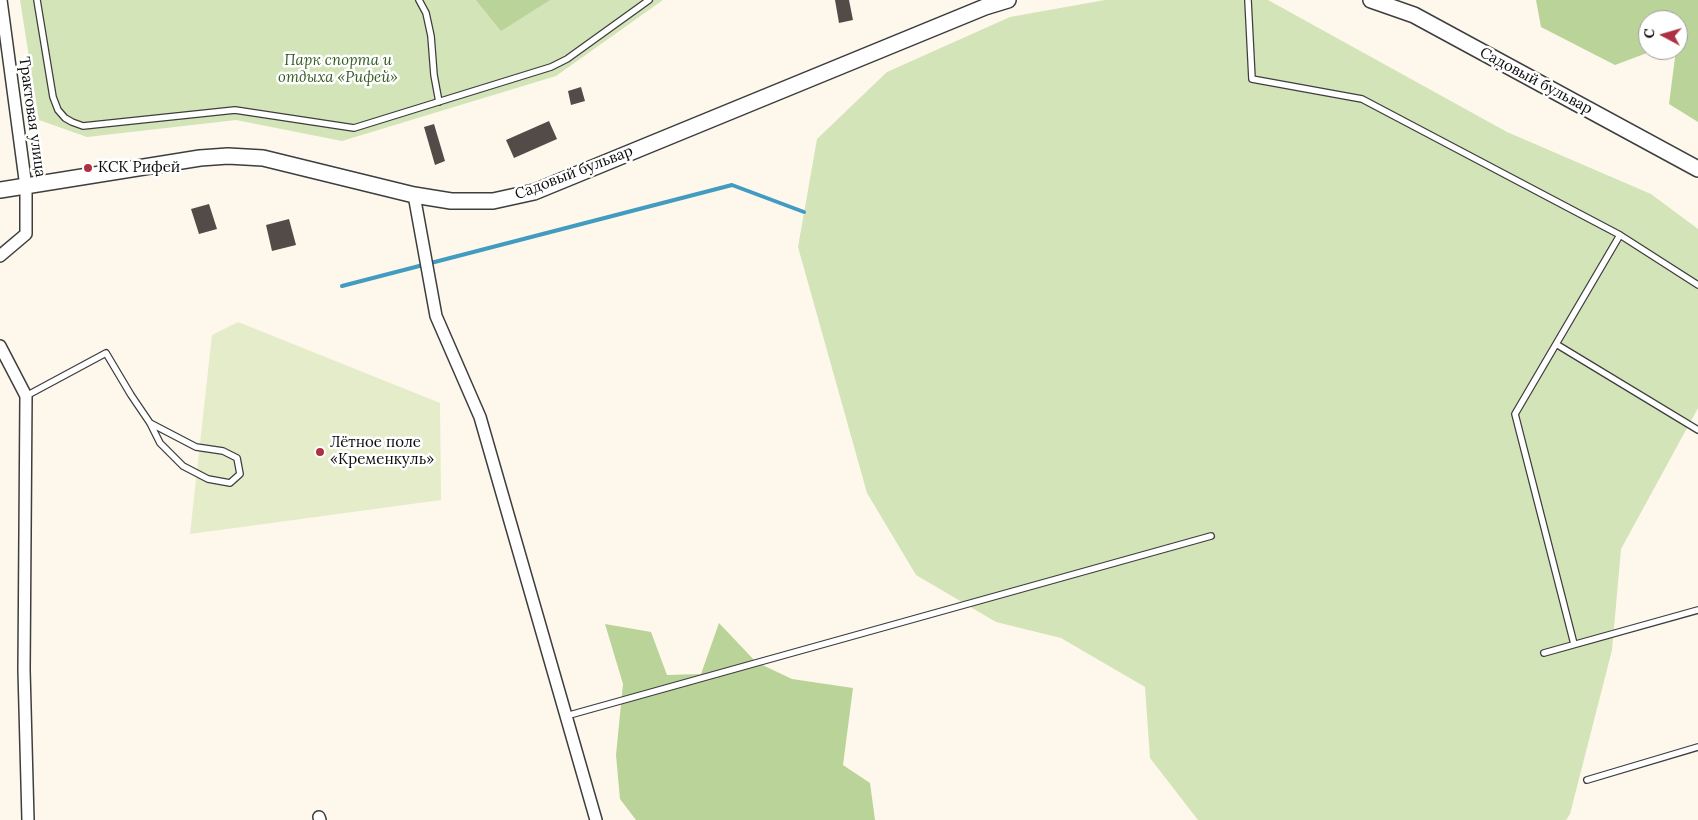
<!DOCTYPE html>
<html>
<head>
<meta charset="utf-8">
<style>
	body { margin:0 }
	#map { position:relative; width:1698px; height:820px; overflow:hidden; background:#fdf8eb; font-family:Lora,serif }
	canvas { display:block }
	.north { position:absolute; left:1638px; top:10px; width:50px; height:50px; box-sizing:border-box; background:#fff; border:1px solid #9d9d9d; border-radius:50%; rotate:276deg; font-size:14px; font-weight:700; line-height:20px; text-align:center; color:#0b0b0b }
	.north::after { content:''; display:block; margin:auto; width:18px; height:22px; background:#ae3043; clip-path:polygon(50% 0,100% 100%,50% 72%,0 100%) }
</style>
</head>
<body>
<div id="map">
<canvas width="1698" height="820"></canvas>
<div class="north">С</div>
</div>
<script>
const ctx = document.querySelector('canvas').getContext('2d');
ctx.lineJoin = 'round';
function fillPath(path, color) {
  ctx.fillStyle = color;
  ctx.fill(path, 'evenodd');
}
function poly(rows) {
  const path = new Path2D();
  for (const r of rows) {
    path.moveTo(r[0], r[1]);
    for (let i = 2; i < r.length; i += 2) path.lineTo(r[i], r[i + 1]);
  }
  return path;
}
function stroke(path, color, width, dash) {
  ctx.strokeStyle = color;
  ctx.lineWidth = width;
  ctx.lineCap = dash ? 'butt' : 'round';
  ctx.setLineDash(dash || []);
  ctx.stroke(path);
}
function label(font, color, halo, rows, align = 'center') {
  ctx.font = font + ' Lora,serif';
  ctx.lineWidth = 5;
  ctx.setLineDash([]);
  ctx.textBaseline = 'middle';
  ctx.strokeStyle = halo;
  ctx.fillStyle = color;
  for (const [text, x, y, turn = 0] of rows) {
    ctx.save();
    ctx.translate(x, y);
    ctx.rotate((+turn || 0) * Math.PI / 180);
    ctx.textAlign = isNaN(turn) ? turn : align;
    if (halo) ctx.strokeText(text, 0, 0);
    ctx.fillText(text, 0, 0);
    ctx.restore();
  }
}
fillPath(poly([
	[20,0,663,0,556,76,342,141,236,120,87,137,39,120],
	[1105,0,1268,0,1507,132,1651,194,1698,229,1698,408,1621,549,1612,650,1570,814,1566,820,1198,820,1150,758,1145,687,1061,638,996,622,916,575,867,493,798,247,817,139,887,72,1010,17]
]), '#d3e4b8');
fillPath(poly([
	[476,0,550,0,501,31],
	[1536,0,1698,0,1698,122,1669,104,1676,50,1678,50,1678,20,1648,20,1648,50,1655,50,1615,65,1541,27],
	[719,623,756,662,792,679,853,688,843,765,870,783,875,820,636,820,620,799,616,755,623,684,605,624,651,632,667,675,701,674]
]), '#b9d399');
fillPath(poly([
	[238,322,440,403,441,500,190,534,212,335]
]), '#e4ecc9');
stroke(poly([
	[342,286,732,185,804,212]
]), '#429bc0', 4);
fillPath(poly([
	[835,0,849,0,853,20,839,23],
	[581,87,585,101,571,105,568,91],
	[549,121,557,139,514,158,506,140],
	[434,124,445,161,435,165,424,127],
	[209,204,217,229,199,234,191,209],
	[289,219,296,245,272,251,266,225]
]), '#534b48');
const service = poly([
	[37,0,53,97,58,110,65,118,72,122,83,126,235,110,354,128,551,67,567,59,649,0],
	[419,0,426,13,431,36,434,75,439,102],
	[1248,0,1252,79,1362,99,1620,235,1698,285],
	[1556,344,1698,430],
	[26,396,106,353,131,395,150,423,160,443,183,466,208,479,230,483,240,474,237,458,223,451,196,447,150,423],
	[1574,644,1515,414,1620,235],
	[1544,653,1698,610],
	[566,716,1211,536],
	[1587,780,1698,747]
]);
const minor = poly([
	[414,195,436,316,480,417,596,820],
	[0,256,26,234,26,187,1,0],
	[0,346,26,396,24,670,28,820],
	[319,817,320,820]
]);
const tertiary = poly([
	[1371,0,1414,15,1698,169],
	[0,190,200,158,228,156,263,158,414,195,451,201,493,201,534,192,985,7,1008,0]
]);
stroke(service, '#3e3e3e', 8);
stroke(minor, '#3e3e3e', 14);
stroke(tertiary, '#3e3e3e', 18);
stroke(service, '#fff', 5.5);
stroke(minor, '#fff', 11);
stroke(tertiary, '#fff', 15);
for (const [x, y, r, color] of [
	[88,168,5,"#ae3043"],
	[320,452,5,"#ae3043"]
]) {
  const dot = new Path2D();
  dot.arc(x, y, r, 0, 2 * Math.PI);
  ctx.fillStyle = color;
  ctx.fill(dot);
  stroke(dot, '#fff', 2);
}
label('italic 15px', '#345c22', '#fff', [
	["Парк спорта и",338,61],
	["отдыха «Рифей»",338,78]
]);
label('15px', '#0b0b0b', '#fff', [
	["Садовый бульвар",1536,81,28],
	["Трактовая улица",32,117,82],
	["Садовый бульвар",574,173,-21]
]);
label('15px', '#0b0b0b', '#fff', [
	["КСК Рифей",98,168],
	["Лётное поле",330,443],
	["«Кременкуль»",330,460]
], 'left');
</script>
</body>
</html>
